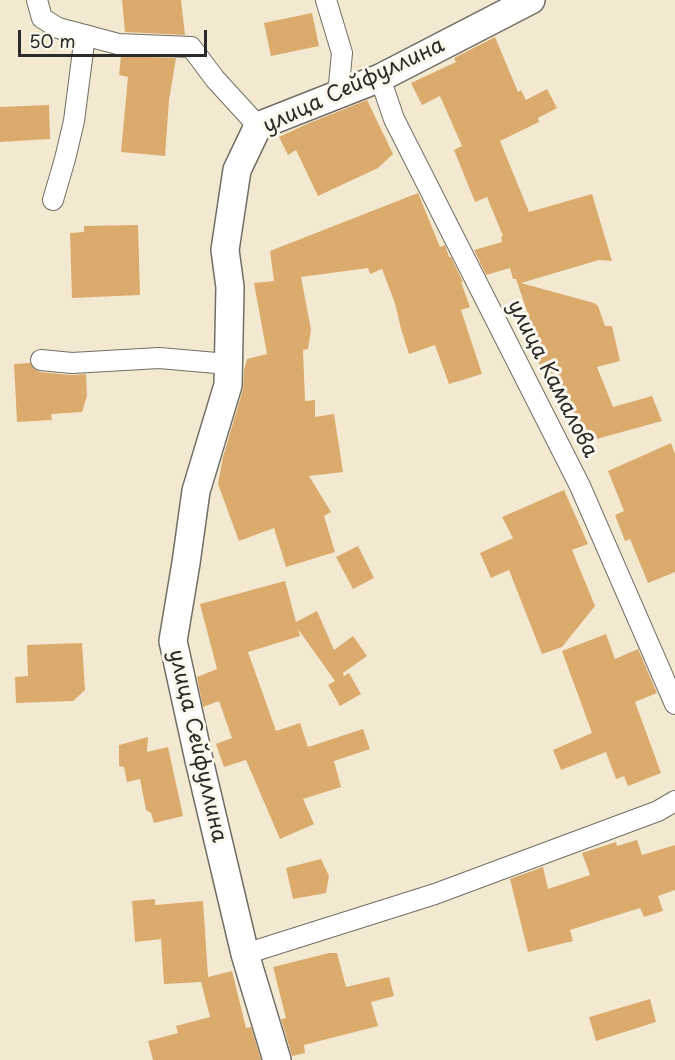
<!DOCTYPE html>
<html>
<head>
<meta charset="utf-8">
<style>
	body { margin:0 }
	#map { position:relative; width:675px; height:1060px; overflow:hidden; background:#f3e9d0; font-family:"Playpen Sans",sans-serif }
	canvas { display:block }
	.scale { position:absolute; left:18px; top:30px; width:189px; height:27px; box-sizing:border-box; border:3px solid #2b2b2b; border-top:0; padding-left:8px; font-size:18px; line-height:21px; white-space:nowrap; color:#2b2b2b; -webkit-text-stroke:4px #fbf7ec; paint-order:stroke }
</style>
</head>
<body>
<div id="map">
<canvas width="675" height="1060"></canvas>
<div class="scale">50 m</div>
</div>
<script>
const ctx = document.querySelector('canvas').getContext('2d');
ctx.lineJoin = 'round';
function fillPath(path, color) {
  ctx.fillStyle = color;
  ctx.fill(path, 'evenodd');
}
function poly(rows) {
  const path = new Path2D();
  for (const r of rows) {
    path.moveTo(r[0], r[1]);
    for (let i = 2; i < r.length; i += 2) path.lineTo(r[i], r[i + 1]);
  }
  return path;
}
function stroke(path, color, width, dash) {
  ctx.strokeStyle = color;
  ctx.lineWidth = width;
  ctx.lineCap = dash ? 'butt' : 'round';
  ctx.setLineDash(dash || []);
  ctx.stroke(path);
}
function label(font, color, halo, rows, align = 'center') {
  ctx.font = font + ' "Playpen Sans",sans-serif';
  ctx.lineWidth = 6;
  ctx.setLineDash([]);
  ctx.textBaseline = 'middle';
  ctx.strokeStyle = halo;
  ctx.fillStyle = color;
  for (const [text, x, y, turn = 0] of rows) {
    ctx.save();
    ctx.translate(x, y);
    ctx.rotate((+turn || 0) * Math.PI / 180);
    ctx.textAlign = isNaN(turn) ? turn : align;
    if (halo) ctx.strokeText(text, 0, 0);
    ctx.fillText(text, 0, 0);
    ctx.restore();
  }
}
fillPath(poly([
	[122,0,181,0,185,35,125,32],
	[312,13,319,46,271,56,264,23],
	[495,37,518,92,521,90,526,100,547,89,557,108,538,118,539,122,500,141,529,212,592,194,612,261,599,260,521,283,594,303,598,306,605,326,612,326,620,361,597,367,613,407,652,396,662,421,582,443,572,409,560,414,540,366,526,325,531,323,516,279,513,279,510,268,486,275,474,250,502,242,501,237,503,236,487,197,475,202,454,150,462,146,440,96,422,105,411,83,456,62,454,58],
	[121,56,176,58,169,100,165,156,121,152,128,77,119,75],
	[367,100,393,154,378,168,318,196,296,150,288,155,279,137,307,124],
	[49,105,50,139,0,142,0,107],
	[418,193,440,247,445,245,449,257,451,257,463,282,461,282,470,307,461,310,482,374,449,384,435,345,409,354,401,329,395,303,382,269,370,274,368,268,301,277,311,330,308,349,303,350,305,401,315,400,315,417,334,414,343,472,309,476,331,512,324,516,335,552,286,567,274,528,239,541,218,484,223,457,243,389,244,370,247,359,267,354,254,283,274,281,270,251],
	[138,225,140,295,72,298,70,233,84,232,84,226],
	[30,363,34,369,40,372,71,375,86,374,87,396,82,412,51,414,52,420,17,422,14,364],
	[671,443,675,454,675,572,648,583,630,539,625,541,615,515,624,511,608,471],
	[564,490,588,544,572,550,595,606,562,647,542,654,509,570,491,578,480,553,513,538,502,517],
	[358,546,374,578,353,589,336,557],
	[285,581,296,622,317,611,334,650,353,636,367,656,343,673,344,676,349,673,361,694,340,706,328,685,335,681,298,629,300,636,248,652,276,731,300,723,308,747,363,729,370,749,334,761,341,787,303,799,314,824,280,839,246,760,224,767,216,744,232,738,219,701,203,707,197,677,217,669,200,604],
	[606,634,615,659,638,649,657,693,635,702,661,773,628,786,624,776,616,779,606,752,561,770,553,750,592,733,562,651],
	[82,643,85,690,73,701,16,703,15,677,28,676,27,645],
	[148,737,147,752,168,747,183,816,154,823,151,813,146,810,140,779,127,782,124,767,119,766,119,745],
	[637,840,642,855,675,845,675,890,658,896,663,911,644,917,640,908,570,930,573,941,528,952,510,879,543,867,548,889,590,875,582,853,616,842,617,846],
	[321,859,329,876,326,893,293,899,286,868],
	[155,899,155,905,203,901,208,977,232,971,246,1028,251,1027,261,1060,153,1060,148,1041,178,1033,176,1026,210,1017,201,982,164,984,161,939,135,942,132,901],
	[329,953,337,953,346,987,389,977,394,996,371,1002,378,1026,304,1045,305,1053,292,1056,281,1019,286,1018,273,967],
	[650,999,656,1022,596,1041,589,1017]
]), '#dbab6e');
const street = poly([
	[37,0,42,18,58,28,118,44,191,47,215,79,258,126],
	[326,0,342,53,338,95],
	[380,78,394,119,580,486,675,704],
	[53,200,65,159,74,121,85,35],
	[41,360,72,363,159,358,228,364],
	[245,954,435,894,658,811,675,801]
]);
const secondary = poly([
	[277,1060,245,954,199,760,173,641,186,563,196,491,228,385,230,287,225,250,237,170,258,126,380,78,531,0]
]);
stroke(street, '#716e65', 22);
stroke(secondary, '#716e65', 30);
stroke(street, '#fff', 20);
stroke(secondary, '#fff', 27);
label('21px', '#2b2b2b', '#fbf7ec', [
	["улица Сейфуллина",354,86,-25],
	["улица Камалова",552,379,63],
	["улица Сейфуллина",197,746,77]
]);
</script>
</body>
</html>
